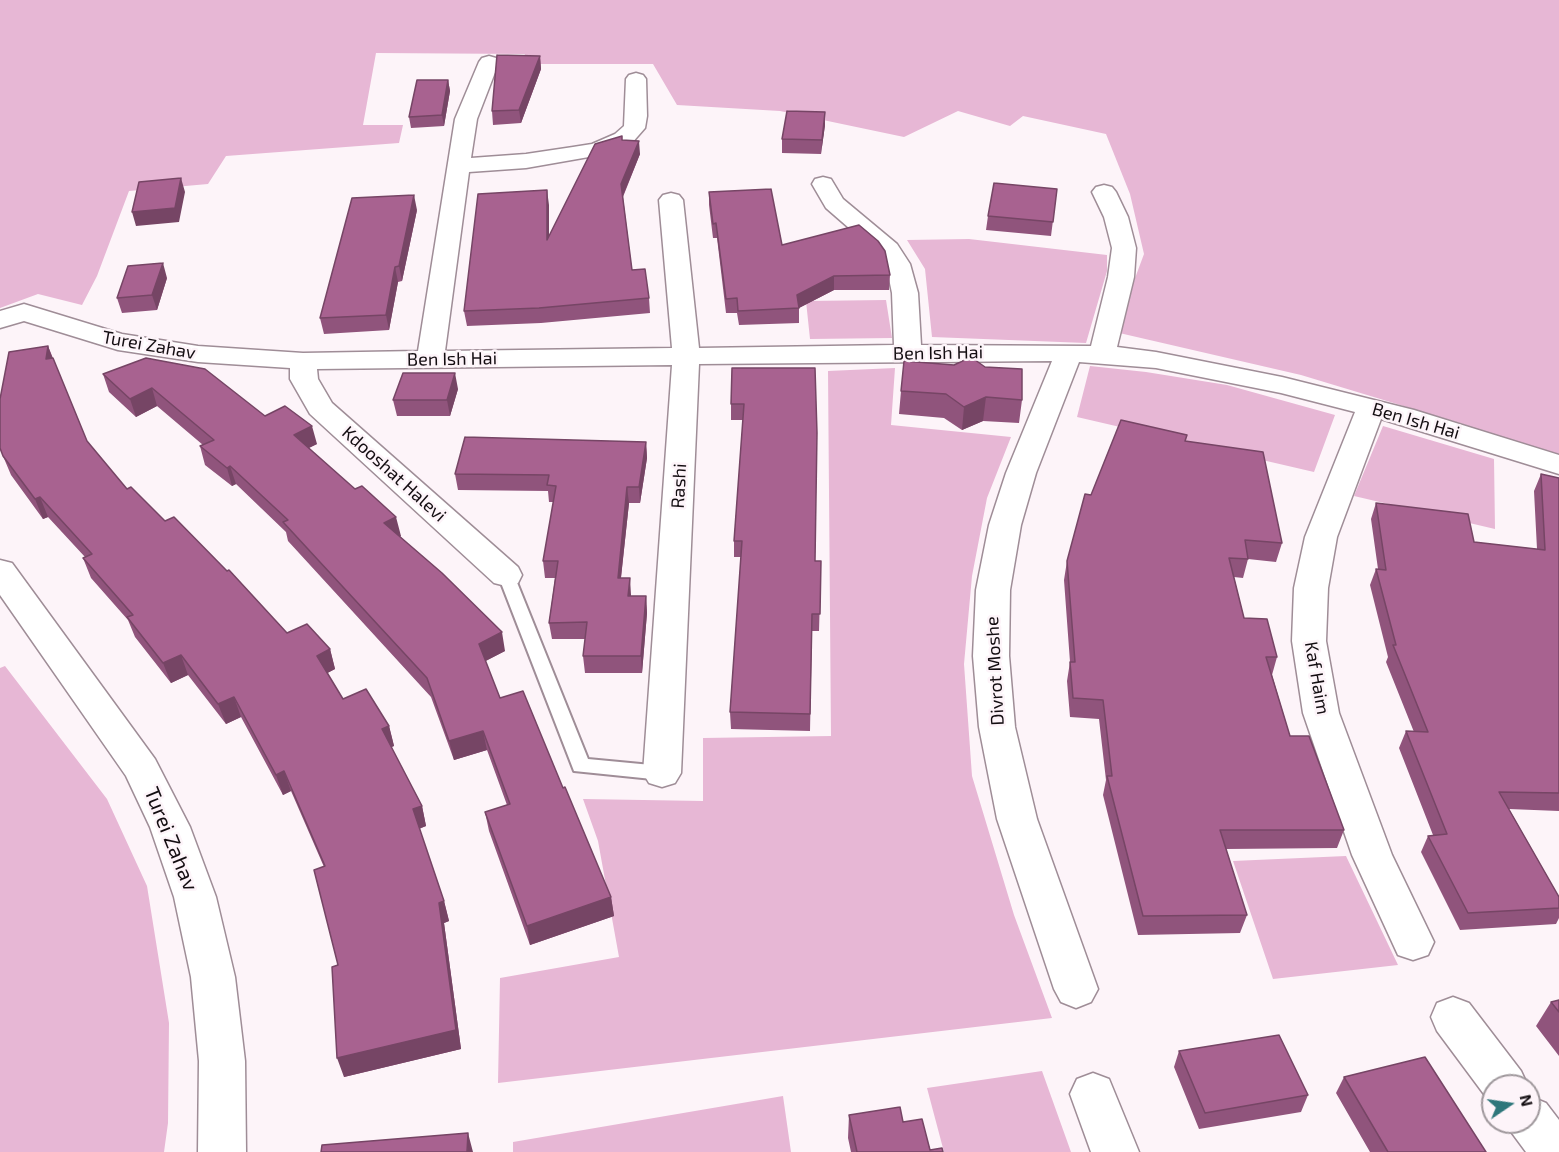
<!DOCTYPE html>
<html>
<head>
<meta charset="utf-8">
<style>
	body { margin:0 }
	#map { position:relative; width:1559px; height:1152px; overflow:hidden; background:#fdf4f9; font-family:"Exo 2",sans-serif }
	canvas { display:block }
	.north { position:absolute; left:1481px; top:1074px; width:60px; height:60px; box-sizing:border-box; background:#fdf4f9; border:2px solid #9f989c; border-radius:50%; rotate:77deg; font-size:16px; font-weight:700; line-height:24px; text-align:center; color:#130d11 }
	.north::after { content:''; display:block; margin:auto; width:21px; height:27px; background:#2e777b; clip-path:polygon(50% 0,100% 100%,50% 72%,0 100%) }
</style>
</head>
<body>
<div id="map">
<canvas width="1559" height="1152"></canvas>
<div class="north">N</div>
</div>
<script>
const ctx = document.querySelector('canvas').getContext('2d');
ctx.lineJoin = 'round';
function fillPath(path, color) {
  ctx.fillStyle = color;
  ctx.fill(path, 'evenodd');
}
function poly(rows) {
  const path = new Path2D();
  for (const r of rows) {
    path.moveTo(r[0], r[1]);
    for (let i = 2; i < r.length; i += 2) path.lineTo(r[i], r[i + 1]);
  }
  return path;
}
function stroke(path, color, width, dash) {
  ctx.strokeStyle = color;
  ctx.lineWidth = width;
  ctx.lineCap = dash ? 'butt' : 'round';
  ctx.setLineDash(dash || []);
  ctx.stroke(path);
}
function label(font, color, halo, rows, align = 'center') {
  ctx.font = font + ' "Exo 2",sans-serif';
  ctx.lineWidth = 5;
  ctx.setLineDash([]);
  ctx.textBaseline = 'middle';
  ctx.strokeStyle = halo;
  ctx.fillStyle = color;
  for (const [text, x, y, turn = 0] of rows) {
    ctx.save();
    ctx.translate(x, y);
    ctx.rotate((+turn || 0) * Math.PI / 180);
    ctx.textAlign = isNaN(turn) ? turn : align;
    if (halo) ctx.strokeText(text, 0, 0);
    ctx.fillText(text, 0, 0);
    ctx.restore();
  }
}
fillPath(poly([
	[0,0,1559,0,1559,458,1463,424,1301,375,1115,332,1144,254,1130,194,1106,134,1023,116,1010,126,958,111,904,137,780,111,677,105,653,64,521,64,525,54,376,53,363,125,403,125,399,143,226,156,208,184,129,191,97,276,82,305,38,294,0,308],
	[969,239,1107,255,1107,271,1086,343,932,337,925,269,907,240],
	[886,300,892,338,810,339,806,301],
	[1090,366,1146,372,1227,385,1335,415,1314,472,1077,417],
	[895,368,891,425,1011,437,987,498,972,576,964,664,972,776,1014,915,1052,1018,498,1083,500,978,619,957,598,841,583,799,703,801,703,738,831,736,828,371],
	[1383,426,1494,459,1495,529,1354,496],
	[5,666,107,799,147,886,169,1023,168,1123,164,1152,0,1152,0,668],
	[1346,856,1398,965,1273,979,1233,861],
	[1042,1071,1071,1152,944,1152,927,1088],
	[783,1096,791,1152,513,1152,513,1142]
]), '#e7b7d5');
const service = poly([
	[506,570,512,571,514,575,588,759,662,766,669,768,672,773,669,778,662,780,574,771,498,575,500,571,506,570]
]);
const minor = poly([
	[489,56,496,58,499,62,477,119,471,158,526,154,573,147,592,144,615,134,624,126,626,79,629,75,636,73,643,75,646,79,647,116,645,128,631,144,606,154,526,168,469,172,445,351,672,348,659,200,663,195,671,193,679,195,683,200,699,348,894,345,892,293,886,264,879,254,826,208,812,184,815,179,823,177,831,179,843,199,897,244,910,264,918,293,921,345,1091,346,1108,277,1112,248,1104,217,1092,192,1096,187,1104,185,1112,187,1116,192,1128,217,1136,248,1134,277,1117,347,1156,352,1282,377,1414,410,1559,455,1559,474,1381,419,1337,537,1328,588,1326,641,1339,713,1392,855,1434,942,1428,955,1413,960,1398,955,1352,855,1303,713,1292,641,1294,588,1305,537,1355,412,1281,393,1156,368,1079,362,1036,473,1021,525,1010,590,1009,656,1015,727,1037,819,1098,989,1091,1002,1076,1008,1061,1002,1054,989,997,819,979,727,973,656,976,590,989,525,1006,473,1052,361,699,364,681,773,675,783,662,787,649,783,643,773,672,365,317,369,318,379,332,403,518,567,522,575,518,583,506,586,494,583,310,414,290,379,290,368,198,362,118,350,24,321,0,328,0,311,24,304,122,334,198,346,303,353,418,351,455,119,479,62,482,58,489,56],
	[0,560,12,563,155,759,190,827,216,897,235,977,245,1061,246,1152,198,1152,199,1061,191,977,174,897,150,827,126,776,0,595,0,560],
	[1453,997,1469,1003,1521,1071,1528,1086,1493,1086,1493,1103,1489,1101,1437,1031,1431,1017,1437,1003,1453,997],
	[1093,1073,1109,1079,1139,1152,1091,1152,1070,1094,1077,1079,1093,1073],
	[1529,1096,1546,1103,1559,1120,1559,1152,1526,1152,1512,1133,1507,1122,1529,1122,1529,1096]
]);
stroke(service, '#9f8d97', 4);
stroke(minor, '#9f8d97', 3);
fillPath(service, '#fff');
fillPath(minor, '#fff');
fillPath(poly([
	[540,56,541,69,521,123,493,125,492,111],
	[448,80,450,91,444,126,411,128,409,117],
	[825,125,821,154,782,153,782,139],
	[622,140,640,154,623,197,632,270,649,298,650,313,541,323,467,326,464,311,549,205,549,237],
	[1057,189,1051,236,986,230,988,216],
	[709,192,782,245,890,275,889,290,834,290,799,308,799,323,739,325,737,313,726,313,717,238,713,238,709,205],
	[417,210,402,281,398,282,389,330,324,334,320,318],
	[167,278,157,310,122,313,117,298],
	[48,346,87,441,127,489,165,521,287,633,330,649,335,669,327,673,343,699,389,726,394,746,391,747,422,806,426,826,419,829,444,901,449,921,444,923,461,1049,344,1077,338,965,324,867,291,791,283,795,241,717,226,724,188,675,171,683,135,637,128,620,91,578,83,558,85,557,48,517,43,519,11,475,3,456],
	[985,367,1022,400,1019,423,983,421,962,430,944,418,899,414,901,391],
	[732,368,815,561,821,561,819,631,812,631,810,731,731,729,730,712,741,557,734,557,734,541,743,420,731,420,731,404],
	[103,374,265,416,317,444,309,448,401,536,400,536,505,651,485,661,500,698,563,788,611,897,614,916,530,945,489,831,485,812,507,805,487,750,454,760,431,697,288,541,286,532,236,484,232,486,205,465,200,446,203,445,157,406,136,417,109,392],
	[458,389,450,416,397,416,393,400],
	[1186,441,1282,543,1276,562,1248,559,1243,578,1234,577,1244,618,1277,657,1272,675,1290,736,1344,830,1337,848,1226,849,1247,915,1240,933,1138,935,1103,795,1106,780,1099,719,1070,717,1067,681,1070,662,1064,580,1067,561,1091,495],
	[646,442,647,458,640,503,629,503,621,578,631,596,646,596,647,613,642,673,585,673,583,656,585,639,552,639,549,623,555,578,545,578,543,561,554,502,549,502,548,491,458,490,455,474],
	[1541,474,1559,478,1559,811,1509,809,1559,897,1559,918,1556,924,1460,930,1421,852,1428,836,1433,835,1399,748,1406,731,1414,732,1386,662,1388,657,1370,585,1376,569,1378,569,1371,519,1376,503,1474,542,1537,549,1534,491],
	[1559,1000,1559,1056,1536,1026,1551,1002],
	[1179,1051,1308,1095,1301,1112,1199,1129,1174,1067],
	[1344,1077,1486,1152,1370,1152,1336,1093],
	[849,1115,903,1122,930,1150,943,1152,851,1152,848,1138]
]), '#90547c');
fillPath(poly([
	[540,56,541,69,521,123,519,110],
	[448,80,450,91,444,126,442,115],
	[825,112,825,125,821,154,822,140],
	[639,141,640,154,622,198,621,184],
	[181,178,185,192,179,222,136,226,132,212],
	[547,190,549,205,549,255,547,240],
	[414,195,417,210,402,281,399,266],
	[163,263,167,278,157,310,152,295],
	[395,267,398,282,389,330,386,315],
	[834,276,834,290,799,308,797,295],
	[48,346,55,365,46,359],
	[455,373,458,389,450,416,447,400],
	[152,388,157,406,136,417,130,399],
	[986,397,983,421,962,430,964,407],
	[312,426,317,444,298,453,294,435],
	[646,442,647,458,640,503,639,487],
	[230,466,236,484,232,486,227,468],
	[627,487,629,503,619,595,618,578],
	[40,497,48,517,43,519,35,499],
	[396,517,401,536,389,541,384,523],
	[630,578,631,595,629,613,628,596],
	[646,596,647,613,642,673,641,656],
	[502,632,505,651,482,663,479,644],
	[330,649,335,669,322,676,317,656],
	[181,655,188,675,171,683,163,663],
	[234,697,241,717,226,724,218,704],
	[389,726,394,746,387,749,382,729],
	[483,731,487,750,454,760,449,741],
	[284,771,291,791,283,795,276,775],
	[422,806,426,826,418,829,413,809],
	[611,897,614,916,530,945,527,926],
	[444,901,449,921,444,923,461,1049,344,1077,337,1058,439,903],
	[468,1133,473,1152,467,1152]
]), '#764565');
const building = poly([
	[497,55,540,56,519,110,492,111,497,55],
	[417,80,448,80,442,115,409,117,417,80],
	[787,111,825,112,822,140,782,139,787,111],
	[622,136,622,140,639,141,621,184,632,270,645,269,649,298,539,308,464,311,478,194,547,190,547,240,595,144,622,136],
	[181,178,175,208,132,212,139,182,181,178],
	[994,183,1057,189,1053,222,988,216,994,183],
	[771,189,782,245,859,225,878,241,885,251,890,275,834,276,797,295,799,308,738,311,737,298,726,299,716,223,713,224,709,192,771,189],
	[414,195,399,266,395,267,386,315,320,318,352,198,414,195],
	[163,263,152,295,117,298,128,266,163,263],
	[48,346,46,359,53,358,87,441,127,489,131,487,165,521,174,517,227,571,229,570,287,633,307,624,330,649,317,656,343,699,366,689,389,726,382,729,422,806,413,809,444,901,439,903,456,1030,337,1058,332,967,338,965,314,870,325,866,284,771,276,775,234,697,218,704,181,655,163,663,127,617,133,615,83,558,92,554,40,497,35,499,3,456,0,448,0,399,9,352,48,346],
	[971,357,985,367,1022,369,1022,400,986,397,964,407,946,394,901,391,904,361,954,365,971,357],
	[146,358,205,369,265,416,285,406,312,426,294,435,355,489,362,486,396,517,384,523,442,573,502,632,479,644,500,698,523,691,563,788,565,787,611,897,527,926,485,812,510,804,483,731,449,741,427,678,283,522,288,520,230,466,227,468,200,446,214,440,152,388,130,399,103,374,146,358],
	[732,368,815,368,817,433,815,561,821,561,820,614,812,614,810,714,730,712,742,541,734,541,744,404,731,404,732,368],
	[403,373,455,373,447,400,393,400,403,373],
	[1121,420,1187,435,1185,441,1263,452,1282,543,1245,540,1248,559,1229,558,1244,618,1267,619,1277,657,1266,657,1290,736,1309,736,1344,830,1220,830,1247,915,1143,916,1107,776,1112,776,1103,700,1073,698,1070,662,1075,662,1067,561,1085,494,1091,495,1121,420],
	[465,437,646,442,639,487,627,487,618,578,630,578,628,596,646,596,641,656,583,656,587,622,549,623,558,561,543,561,556,486,547,485,549,475,455,474,465,437],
	[1541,474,1559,478,1559,793,1499,792,1559,897,1559,908,1468,913,1428,836,1447,834,1406,731,1428,732,1393,645,1396,645,1376,569,1386,570,1376,503,1468,514,1474,542,1545,550,1541,474],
	[1559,1000,1559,1012,1551,1002,1559,1000],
	[1279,1035,1308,1095,1205,1113,1179,1051,1279,1035],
	[1425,1057,1486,1152,1388,1152,1344,1077,1425,1057],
	[900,1107,903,1122,922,1119,930,1150,942,1148,943,1152,857,1152,849,1115,900,1107],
	[468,1133,467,1152,321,1152,322,1145,468,1133]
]);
fillPath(building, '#a86290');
stroke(building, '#764565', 1.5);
label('18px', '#130d11', '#fdf4f9', [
	["Turei Zahav",149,345,10],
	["Ben Ish Hai",938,353,-1],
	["Ben Ish Hai",452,359,-1],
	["Ben Ish Hai",1416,421,16],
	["Kdooshat Halevi",394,474,42],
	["Rashi",679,486,-87],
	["Divrot Moshe",995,671,-93],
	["Kaf Haim",1317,678,80]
]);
label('21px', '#130d11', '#fdf4f9', [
	["Turei Zahav",171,839,68]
]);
</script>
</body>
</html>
